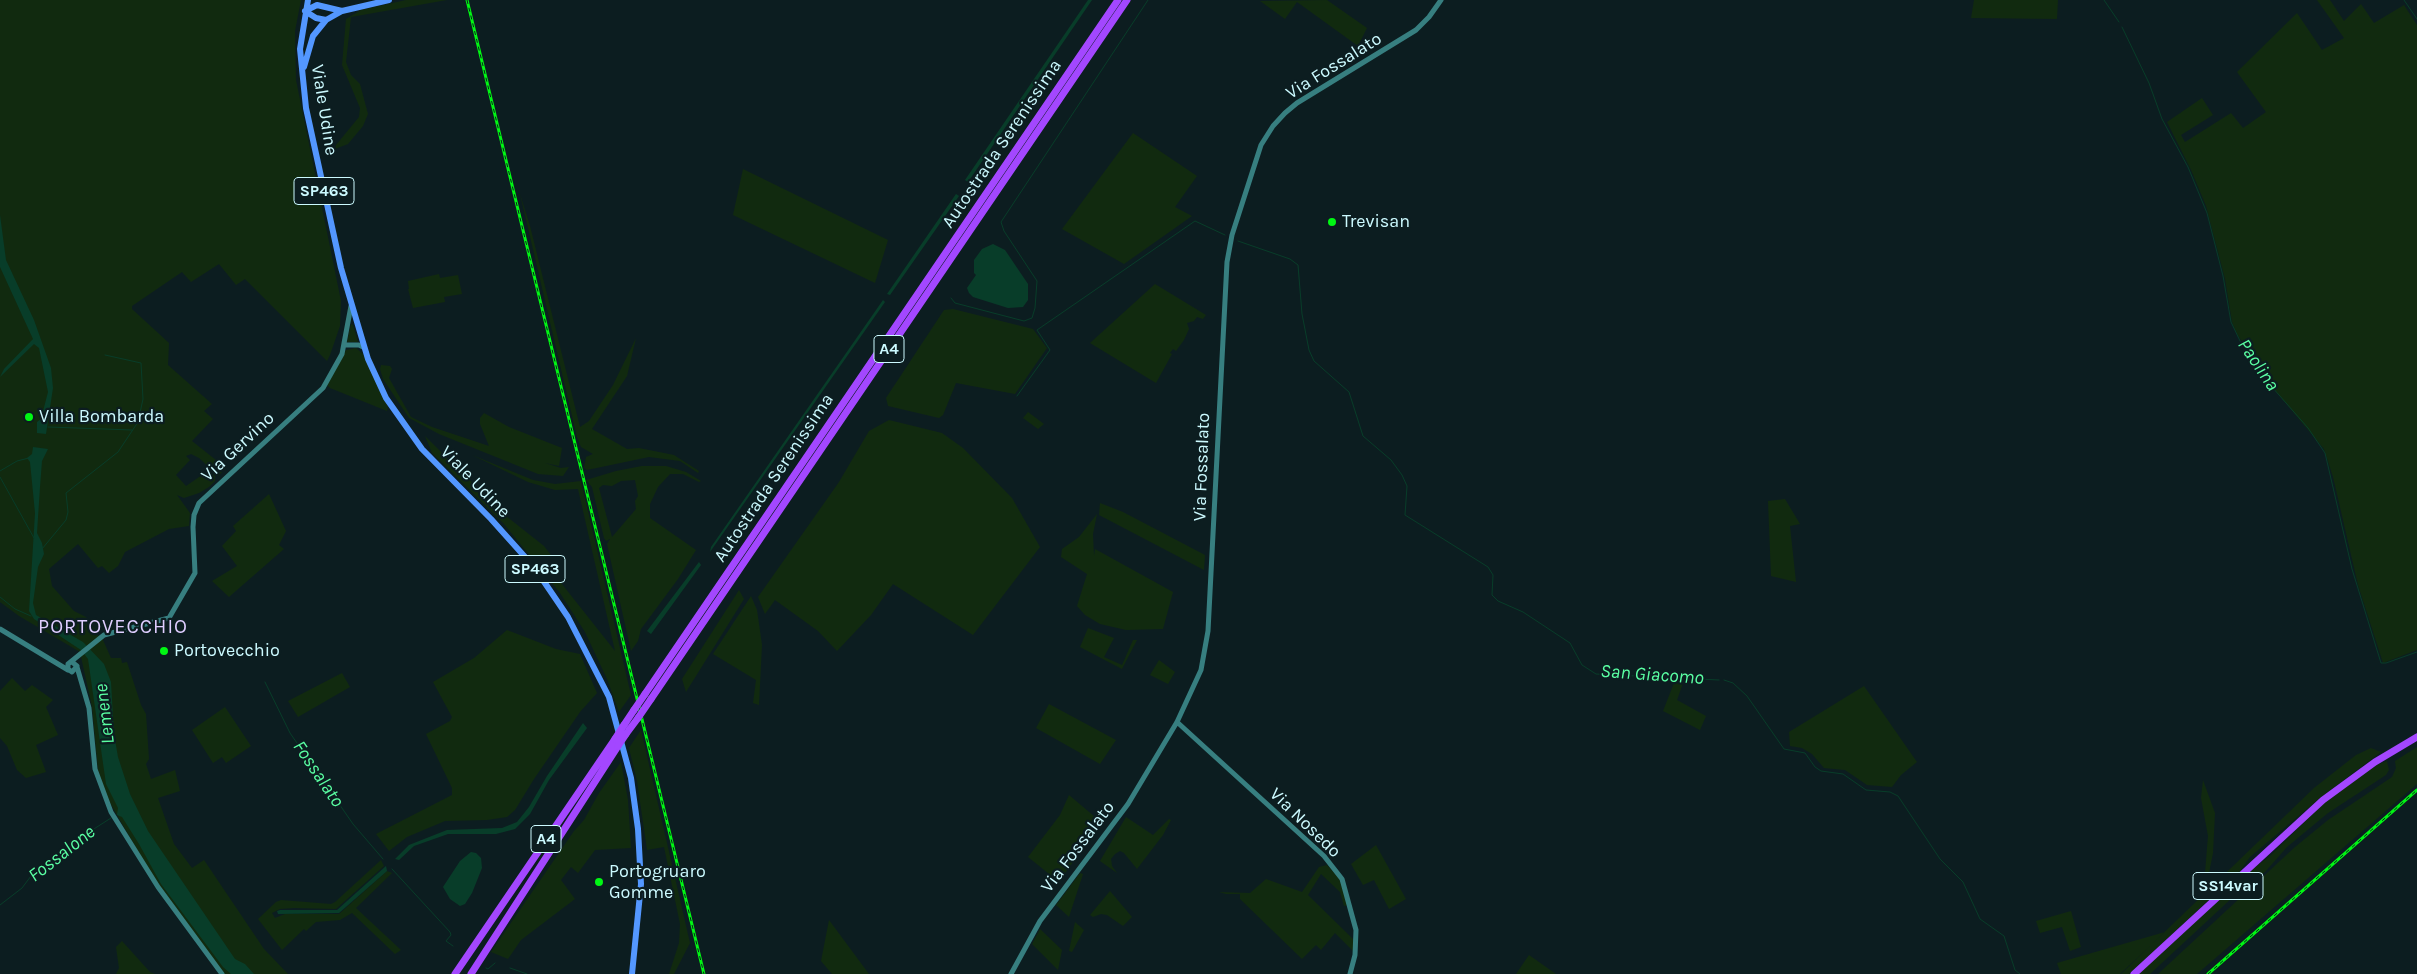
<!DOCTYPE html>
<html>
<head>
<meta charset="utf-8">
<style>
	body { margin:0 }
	canvas { display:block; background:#0c1d20 }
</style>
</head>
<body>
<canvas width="2417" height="974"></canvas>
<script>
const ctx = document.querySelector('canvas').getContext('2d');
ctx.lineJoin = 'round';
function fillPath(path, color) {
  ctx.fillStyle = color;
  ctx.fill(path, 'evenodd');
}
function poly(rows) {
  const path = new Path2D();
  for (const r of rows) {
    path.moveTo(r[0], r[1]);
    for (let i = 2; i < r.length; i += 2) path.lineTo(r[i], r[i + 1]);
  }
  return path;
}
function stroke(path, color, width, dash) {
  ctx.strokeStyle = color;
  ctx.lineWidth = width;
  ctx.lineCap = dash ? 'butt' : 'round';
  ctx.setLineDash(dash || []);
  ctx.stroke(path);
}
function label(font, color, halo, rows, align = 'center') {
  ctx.font = font + ' Karla,sans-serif';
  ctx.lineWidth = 4.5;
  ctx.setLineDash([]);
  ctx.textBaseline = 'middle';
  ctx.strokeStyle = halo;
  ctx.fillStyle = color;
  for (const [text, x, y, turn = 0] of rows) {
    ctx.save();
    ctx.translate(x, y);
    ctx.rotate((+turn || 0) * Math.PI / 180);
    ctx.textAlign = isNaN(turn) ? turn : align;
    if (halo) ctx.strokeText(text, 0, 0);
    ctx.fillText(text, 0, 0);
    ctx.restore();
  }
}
fillPath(poly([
	[0,0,301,0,295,31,296,80,341,301,340,326,330,355,327,361,245,279,236,285,219,264,191,282,182,272,132,306,132,309,169,343,168,365,212,404,204,411,213,419,192,441,226,468,218,476,199,458,191,454,186,456,190,460,176,475,186,486,205,473,210,472,215,476,215,481,209,487,199,493,184,498,177,495,190,513,189,526,169,529,125,552,118,566,109,573,102,566,98,568,78,544,49,569,52,586,74,611,86,617,95,629,94,631,103,640,111,658,121,658,122,663,127,662,141,705,146,714,149,759,146,764,151,779,175,770,180,791,158,798,174,844,192,868,204,860,264,949,288,974,224,974,154,879,106,796,98,770,92,707,80,652,19,616,0,602],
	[406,0,447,0,351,17,346,62,351,75,360,84,368,114,363,126,348,144,335,149,336,145,359,117,360,108,342,65,346,19,361,10],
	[1327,0,1367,28,1358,46,1297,2,1285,19,1260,1],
	[1974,0,2058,0,2057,19,1971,18],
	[2317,0,2330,0,2344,21,2361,4,2374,23,2404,5,2417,25,2417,650,2383,663,2358,585,2333,477,2324,449,2273,388,2237,334,2232,322,2225,279,2206,206,2191,170,2167,122,2202,98,2213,115,2181,135,2185,142,2231,113,2243,128,2266,112,2237,72,2297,13,2322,50,2344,38],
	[1133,133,1197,176,1175,207,1192,216,1124,264,1062,229],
	[743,169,888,240,875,283,733,215],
	[520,194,530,226,580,427,589,421,613,385,636,338,627,376,592,429,627,449,639,448,674,455,699,471,698,473,680,461,649,457,587,470,584,468,586,457,593,454,581,447,577,437],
	[439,274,440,278,458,275,462,294,444,297,445,302,413,308,408,289,409,289,408,281],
	[1155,284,1206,315,1203,319,1197,317,1194,321,1187,323,1189,329,1184,340,1176,351,1173,349,1170,353,1172,354,1156,383,1090,343],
	[953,309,1033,329,1047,348,1015,394,956,383,943,415,939,418,888,406,886,398,944,310],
	[351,324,353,325,358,342,347,342],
	[356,348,363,354,388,407,387,411,330,388,327,385,346,350],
	[381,365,390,366,392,369,389,378,411,417,432,427,489,446,480,424,480,418,484,413,509,427,562,448,559,466,545,463,561,468,569,467,563,476,538,474,439,434,409,418,383,379,380,369],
	[1028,412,1044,424,1038,429,1023,418],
	[889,420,942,433,963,448,1012,498,1040,547,973,635,893,584,871,615,837,651,818,631,775,600,765,614,758,597,839,482,869,431],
	[425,436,506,516,544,546,554,559,550,569,615,651,578,489,555,490,528,482,472,455,533,480,555,484,581,481,631,695,619,712,607,679,585,632,560,593,504,524,432,453],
	[642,466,666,466,686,472,701,481,699,482,683,474,670,474,658,487,650,504,650,518,696,550,678,579,641,629,638,641,631,651,607,544,610,539,606,541,604,538,592,487,586,480,616,471],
	[635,480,638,496,635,501,636,509,612,537,599,488,603,485,612,486,621,481],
	[269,494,286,531,279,545,284,549,229,597,212,581,237,566,222,546,236,531,233,526],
	[1785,499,1800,524,1790,526,1796,582,1771,576,1768,501],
	[1100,503,1123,512,1205,555,1204,570,1099,515],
	[1097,514,1093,534,1094,556,1095,549,1173,592,1163,629,1126,630,1100,624,1085,615,1077,606,1087,574,1061,557,1062,549,1079,537],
	[739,590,744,599,686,692,682,679],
	[751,596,757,610,762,645,759,705,753,703,756,680,713,654],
	[1088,628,1114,638,1104,657,1122,665,1133,640,1137,640,1122,669,1080,647],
	[507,630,556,649,580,654,597,693,580,712,534,779,515,810,507,817,487,820,445,821,407,837,389,851,376,834,452,795,452,788,426,734,450,721,452,717,433,682,474,658],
	[1159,660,1175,672,1168,684,1150,675],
	[342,673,350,687,298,717,288,701],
	[12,678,25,691,32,685,53,700,46,707,58,735,36,745,46,772,26,778,17,770,7,746,0,738,0,691],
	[1674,683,1683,683,1677,700,1706,716,1700,730,1663,711],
	[1864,686,1917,762,1901,775,1892,787,1867,785,1845,770,1824,768,1812,754,1802,748,1790,746,1789,732],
	[1049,704,1116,740,1100,764,1036,728],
	[225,707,251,746,226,763,222,757,213,763,192,730],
	[641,730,690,943,674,974,669,974,679,943,680,924,664,847,647,850,637,781,629,748],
	[2417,747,2417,784,2197,974,2158,974,2295,847,2328,820,2392,777,2396,768,2395,761],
	[2371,748,2381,752,2321,797,2250,857,2240,871,2129,974,2121,974,2314,788,2356,755],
	[2387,761,2389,770,2386,775,2328,813,2287,847,2265,872,2246,885,2150,974,2138,974,2245,875,2270,856,2328,799,2377,765],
	[621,762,628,800,631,848,595,850,578,873,571,867,561,880,575,899,521,940,508,959,491,952,574,831,584,820,599,793],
	[2203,780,2215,813,2213,853,2207,883,2204,885,2208,836,2201,798],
	[1069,795,1101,822,1059,882,1028,857,1060,815],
	[1126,817,1153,835,1169,819,1171,820,1163,835,1137,869,1124,853,1120,851,1115,854,1111,859,1112,866,1117,873,1100,861],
	[1376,845,1406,899,1389,909,1374,880,1363,885,1351,864],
	[381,860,384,866,336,909,294,908,280,909,272,913,275,918,285,914,339,914,387,871,392,873,356,908,401,950,395,954,352,913,340,920,316,922,306,931,304,929,282,950,258,919,276,902,281,900,331,904,335,902],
	[1327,865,1339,878,1348,905,1344,906,1340,892,1321,874,1308,895,1353,939,1353,951,1335,933,1321,950,1316,945,1302,959,1240,899,1240,894,1226,894,1219,892,1250,893,1266,879,1302,892,1319,867],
	[1080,873,1083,874,1069,917,1056,905],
	[1110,891,1132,917,1123,926,1107,915,1101,914,1093,917,1090,915],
	[2071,911,2081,947,2070,951,2062,927,2040,933,2036,921],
	[829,920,869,974,832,974,821,961],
	[1075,922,1084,930,1072,952,1069,951],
	[1040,929,1062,950,1058,970,1032,944],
	[2165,932,2120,974,2061,974,2057,963],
	[122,941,150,972,155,974,116,974,119,968,116,947],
	[1529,955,1556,974,1516,974]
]), '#112a0f');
fillPath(poly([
	[1088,0,1092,0,968,182,965,180],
	[956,194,959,196,890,295,887,294],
	[0,215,6,260,34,320,51,368,53,388,46,434,37,433,37,422,41,419,48,392,39,348,34,344,0,377,4,369,33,339,0,267],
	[993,244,1005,250,1028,284,1028,300,1023,307,1008,308,973,297,969,293,967,288,976,275,974,273,974,260,982,249],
	[883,300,885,302,710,552,711,547],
	[33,447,48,449,42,461,40,487,37,533,42,543,44,554,38,567,33,603,36,615,83,642,104,664,111,682,114,734,118,757,130,794,148,831,235,959,245,964,254,974,231,974,223,967,161,884,139,844,122,817,117,815,118,808,106,784,88,659,81,650,34,619,29,611,35,513,30,462,27,458,32,454],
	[699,562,701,565,651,634,647,631],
	[583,723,587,728,549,780,530,814,515,829,496,834,448,834,414,846,399,860,395,859,409,845,447,830,502,828,517,822,529,807,547,776],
	[471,852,476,853,481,858,482,868,472,893,465,904,460,906,450,899,443,887,460,861],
	[386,866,387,871,339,913,278,914,277,911,280,910,337,910]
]), '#083d29');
stroke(poly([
	[2104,0,2119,22],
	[2404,0,2417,19],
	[2122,27,2149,83,2162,119,2188,167,2207,213,2223,276,2231,322,2241,343,2272,387,2308,428,2325,453,2352,569,2381,663,2386,663,2417,652],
	[1238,241,1290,259,1298,265,1302,314,1309,350,1314,361,1349,392,1363,436,1391,460,1402,475,1407,486,1405,515,1488,567,1493,575,1492,595,1498,601,1523,612,1570,643,1582,665,1596,674,1719,680],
	[951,298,955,303,1024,321,1032,318,1035,308,1037,281,1004,231,1001,222,1148,0],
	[1017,396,1050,350,1037,330,1195,221,1225,235],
	[48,427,132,430],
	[0,471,17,461,29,458],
	[0,477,34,538],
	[42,549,66,520,68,512,66,493,118,452,138,422,143,399,141,363,105,355],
	[0,597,15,609,31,616],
	[1724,680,1733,683,1747,696,1784,749,1805,753,1815,767,1821,771,1843,774,1866,790,1890,792,1898,796,1940,859,1963,882,1980,919,2004,936,2015,970,2020,974],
	[265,682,290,733,353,824,383,859],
	[392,869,450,932,451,935,446,941,453,946],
	[0,905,22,888,31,876,61,850,111,818],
	[486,968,488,969,495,963],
	[510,968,527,974]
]), '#083d29', 1);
stroke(poly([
	[344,345,359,345,363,347],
	[0,629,68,670],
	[72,662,77,666,72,672,68,669,68,664,104,635,169,618,195,573,193,527,194,515,199,503,323,388,342,354,351,306],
	[77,667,89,708,95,769,111,812,158,887,222,974],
	[1177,722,1324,856,1342,879,1356,930,1355,955,1350,974],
	[1011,974,1040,921,1128,804,1177,722,1201,670,1208,631,1227,262,1232,235,1261,145,1273,126,1285,113,1297,103,1416,30,1429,17,1441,0]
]), '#377f80', 5);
stroke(poly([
	[308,0,300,49,306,108,341,268,368,359,386,398,422,449,491,519,534,567,568,617,609,697,631,778,638,829,641,884,632,974],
	[305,11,317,5,342,11],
	[305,11,316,18,326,20],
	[304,67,313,36,326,20,342,11,389,0]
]), '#5397ff', 6);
stroke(poly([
	[645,694,1118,0],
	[651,699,1127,0],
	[624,725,634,710],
	[626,734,638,718],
	[455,974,615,739],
	[471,974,618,746],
	[2134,974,2323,800,2375,762,2417,737]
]), '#a347ff', 7);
const rail = poly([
	[467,0,704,974],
	[2208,974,2417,790]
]);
stroke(rail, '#00f713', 3);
stroke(rail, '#0c1d20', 1, [4]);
stroke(poly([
	[634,710,645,694],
	[638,718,651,699],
	[615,739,624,725],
	[618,746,626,734]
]), '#a347ff', 7);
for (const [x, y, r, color] of [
	[1332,222,5,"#00f713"],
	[29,417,5,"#00f713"],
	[164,651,5,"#00f713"],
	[599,882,5,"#00f713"]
]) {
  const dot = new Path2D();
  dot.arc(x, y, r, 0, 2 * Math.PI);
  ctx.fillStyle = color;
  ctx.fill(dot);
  stroke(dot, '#0c1d20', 2);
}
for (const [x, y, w] of [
	[324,191,60],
	[889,349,30],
	[535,569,60],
	[546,839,30],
	[2228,886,70]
]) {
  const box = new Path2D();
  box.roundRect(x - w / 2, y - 13.5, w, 27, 4);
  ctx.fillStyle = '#0c1d20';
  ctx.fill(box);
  stroke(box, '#ccfaff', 1);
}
label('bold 16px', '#ccfaff', null, [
	["SP463",324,191],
	["A4",889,349],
	["SP463",535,569],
	["A4",546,839],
	["SS14var",2228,886]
]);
label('18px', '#ccfaff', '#0c1d20', [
	["Via Fossalato",1334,66,-32],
	["Viale Udine",324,110,81],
	["Autostrada Serenissima",1002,144,-56],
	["Via Gervino",238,447,-43],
	["Via Fossalato",1202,467,-88],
	["Autostrada Serenissima",774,478,-56],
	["Viale Udine",475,482,46],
	["Via Nosedo",1305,823,44],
	["Via Fossalato",1078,847,-53]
]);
label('18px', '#ccfaff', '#0c1d20', [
	["Trevisan",1342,222],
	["Villa Bombarda",39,417],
	["Portovecchio",174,651],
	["Portogruaro",609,872],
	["Gomme",609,893]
], 'left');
label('italic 19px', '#5affa3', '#0c1d20', [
	["Paolina",2258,365,56],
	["San Giacomo",1652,675,4],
	["Lemene",105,714,-97],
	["Fossalato",318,774,56],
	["Fossalone",62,854,-38]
]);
ctx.letterSpacing = '1px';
label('20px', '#dfceff', '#0c1d20', [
	["PORTOVECCHIO",113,627]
]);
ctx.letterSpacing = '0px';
</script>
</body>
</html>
